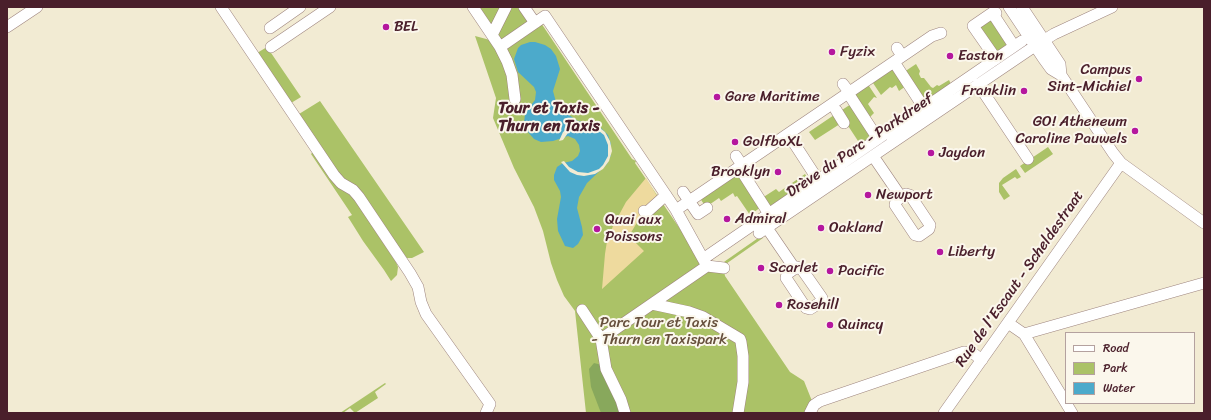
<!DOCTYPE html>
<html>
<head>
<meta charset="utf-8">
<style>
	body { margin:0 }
	#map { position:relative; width:1211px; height:420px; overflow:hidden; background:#f2ebd3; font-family:Sriracha,sans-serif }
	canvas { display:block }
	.frame { position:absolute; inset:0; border:8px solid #4a1f2b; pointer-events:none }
	.legend { position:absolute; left:1065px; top:332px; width:130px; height:72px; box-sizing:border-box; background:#fbf7ec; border:1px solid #b4a19f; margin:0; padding:5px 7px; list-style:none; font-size:12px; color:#4a1f2b }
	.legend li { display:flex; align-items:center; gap:8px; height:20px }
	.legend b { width:20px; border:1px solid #b4a19f }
</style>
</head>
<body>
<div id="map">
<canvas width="1211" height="420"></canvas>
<div class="frame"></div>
<ul class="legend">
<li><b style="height:5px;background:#fff"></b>Road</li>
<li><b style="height:11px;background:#abc267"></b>Park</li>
<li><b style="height:11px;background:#4caacb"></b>Water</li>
</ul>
</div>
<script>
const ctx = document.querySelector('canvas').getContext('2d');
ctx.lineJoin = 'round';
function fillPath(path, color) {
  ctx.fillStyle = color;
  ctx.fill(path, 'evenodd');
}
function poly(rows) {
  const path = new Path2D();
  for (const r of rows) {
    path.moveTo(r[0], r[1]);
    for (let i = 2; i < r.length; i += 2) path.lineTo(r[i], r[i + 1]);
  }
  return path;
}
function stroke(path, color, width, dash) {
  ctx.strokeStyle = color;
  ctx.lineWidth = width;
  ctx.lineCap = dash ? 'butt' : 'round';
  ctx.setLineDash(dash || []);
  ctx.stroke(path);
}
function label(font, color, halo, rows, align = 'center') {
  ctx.font = font + ' Sriracha,sans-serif';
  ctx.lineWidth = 4;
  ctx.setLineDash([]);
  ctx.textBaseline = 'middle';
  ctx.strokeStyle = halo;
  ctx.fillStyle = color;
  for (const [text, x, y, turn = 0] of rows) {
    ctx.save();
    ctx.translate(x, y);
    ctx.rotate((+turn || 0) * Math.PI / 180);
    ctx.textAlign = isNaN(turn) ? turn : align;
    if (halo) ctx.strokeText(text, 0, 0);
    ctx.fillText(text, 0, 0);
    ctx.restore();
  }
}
fillPath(poly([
	[479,7,504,7,493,29],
	[507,7,522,7,541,23,632,159,636,161,635,163,704,264,721,264,761,236,763,238,723,266,725,276,790,372,804,381,812,401,806,413,586,413,575,311,564,296,557,280,551,263,543,231,534,207,514,168,493,118,496,98,475,36,490,40],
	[990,17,1010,45,996,54,977,26],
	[267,47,301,97,291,103,257,53],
	[916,64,920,71,919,74,921,78,924,78,931,87,933,88,937,85,939,86,949,80,952,86,926,103,904,72],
	[892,66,906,86,899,91,896,85,892,88,890,87,881,95,871,80],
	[867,83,877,98,874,97,868,104,874,113,869,118,852,93],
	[320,101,424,252,412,258,407,258,341,177,299,114],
	[851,104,873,135,860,144,839,112],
	[837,113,843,122,815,140,809,132],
	[1048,147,1053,154,1025,173,1020,166],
	[313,152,354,199,396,262,398,267,397,275,391,281,384,270,363,241,348,217,352,215,311,154],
	[1016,169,1021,177,1017,179,1015,177,1002,185,1010,196,1004,200,999,192,999,183,1003,178],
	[737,171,761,207,750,215,737,196,735,197,733,193,721,201,719,198,706,207,699,197],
	[805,174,810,183,770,210,762,198,776,189,779,192],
	[385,383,386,384,375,392,378,398,355,413,350,408,343,413,340,413]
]), '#abc267');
fillPath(poly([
	[594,363,602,365,621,413,601,413,591,387,589,369]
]), '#88a85c');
fillPath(poly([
	[646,178,657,196,642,214,629,236,644,251,602,289,605,254,607,241,613,226,626,202]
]), '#eeda9e');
fillPath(poly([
	[530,42,535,42,545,45,551,49,556,56,560,69,553,91,556,102,563,111,578,121,592,123,601,128,608,135,611,144,611,155,607,164,587,183,579,197,577,208,582,227,583,235,578,244,573,248,565,246,558,231,557,219,561,197,560,191,554,180,554,175,557,167,563,163,572,161,578,156,580,151,579,145,575,139,568,136,553,141,541,142,534,139,527,131,524,123,525,114,528,109,535,100,536,92,534,87,518,72,514,59,518,48,521,45]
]), '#4caacb');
fillPath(poly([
	[586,122,595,124,605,132,610,141,612,151,609,161,603,169,595,174,584,176,577,175,570,172,561,162,564,161,569,167,578,172,588,173,599,169,603,165,608,156,608,145,604,135,595,128,590,126,580,126,570,130,563,140,559,141,563,132,569,127,576,123]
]), '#f2ebd3');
const minor = poly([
	[221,7,334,175,341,183,353,190,359,197,410,273,418,287,421,302,426,314,490,404,486,413],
	[473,7,500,47,507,61,512,75,515,99],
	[524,7,535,23],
	[1009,7,1043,58,1051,69,1061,75,1113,153,1121,163,1204,223],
	[1022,7,1060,64,1061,75],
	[993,14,1014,46],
	[7,27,37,7],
	[270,28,300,7],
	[492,35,506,7],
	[271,47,330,7],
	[500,47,545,16,676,210,707,266],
	[897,48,902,56],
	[996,59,973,26,992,13,993,14,996,13],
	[894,62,924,108],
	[843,84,849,92],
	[978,84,1028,159],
	[848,93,878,139],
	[836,110,844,123],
	[792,140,818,180],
	[736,156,742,165],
	[873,156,901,197],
	[739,167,769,214],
	[683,192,698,214,707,208],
	[906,194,910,195,930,225,929,229,919,236,915,235,895,205,896,201,906,194],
	[676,210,932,36,941,33],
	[644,211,646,213,666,195],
	[767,228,795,269],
	[759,233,1035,46,1054,34,1112,7],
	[703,259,885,134,889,134,915,116,917,113,1022,41],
	[797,267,801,268,822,298,821,302,810,309,806,308,786,278,787,274,797,267],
	[652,304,689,312,703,317,740,339,741,342,743,356,743,382,738,413],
	[582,310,601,339,606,369,621,400,625,413],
	[1008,323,1024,334,1072,413],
	[1024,334,1204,283],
	[601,339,707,266,724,268],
	[810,413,814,405,820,401,964,352,974,354,982,360],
	[944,413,1121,163]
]);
stroke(minor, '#9e857f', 12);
stroke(minor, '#fff', 11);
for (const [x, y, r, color] of [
	[386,27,4,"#b5179e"],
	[832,52,4,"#b5179e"],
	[950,56,4,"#b5179e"],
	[1139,79,4,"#b5179e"],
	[1024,91,4,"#b5179e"],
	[717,97,4,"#b5179e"],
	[1135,131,4,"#b5179e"],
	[735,142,4,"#b5179e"],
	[931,153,4,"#b5179e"],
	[778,172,4,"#b5179e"],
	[868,195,4,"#b5179e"],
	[727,219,4,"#b5179e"],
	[821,228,4,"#b5179e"],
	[597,229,4,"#b5179e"],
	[940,252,4,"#b5179e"],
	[761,268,4,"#b5179e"],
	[830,271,4,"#b5179e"],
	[779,305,4,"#b5179e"],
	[830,325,4,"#b5179e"]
]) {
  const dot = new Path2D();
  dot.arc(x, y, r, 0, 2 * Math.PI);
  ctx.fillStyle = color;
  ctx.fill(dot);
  stroke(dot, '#fbf7ec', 1.5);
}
label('15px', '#4a1f2b', '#fbf7ec', [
	["BEL",394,27],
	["Fyzix",840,52],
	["Easton",958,56],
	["Campus",1131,70,"right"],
	["Sint-Michiel",1131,87,"right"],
	["Franklin",1016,91,"right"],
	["Gare Maritime",725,97],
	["GO! Atheneum",1127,122,"right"],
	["Caroline Pauwels",1127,139,"right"],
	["GolfboXL",743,142],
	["Jaydon",939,153],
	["Brooklyn",770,172,"right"],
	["Newport",876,195],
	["Admiral",735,219],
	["Quai aux",605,220],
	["Poissons",605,237],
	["Oakland",829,228],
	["Liberty",948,252],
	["Scarlet",769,268],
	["Pacific",838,271],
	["Rosehill",787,305],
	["Quincy",838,325]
], 'left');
label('15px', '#4a1f2b', '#fbf7ec', [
	["Drève du Parc - Parkdreef",860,146,-34],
	["Rue de l'Escaut - Scheldestraat",1020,279,-55]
]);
label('15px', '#67503d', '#fbf7ec', [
	["Parc Tour et Taxis",659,323],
	["- Thurn en Taxispark",659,340]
]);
label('bold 16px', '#4a1f2b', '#fbf7ec', [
	["Tour et Taxis -",549,109],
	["Thurn en Taxis",549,127]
]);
</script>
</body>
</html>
